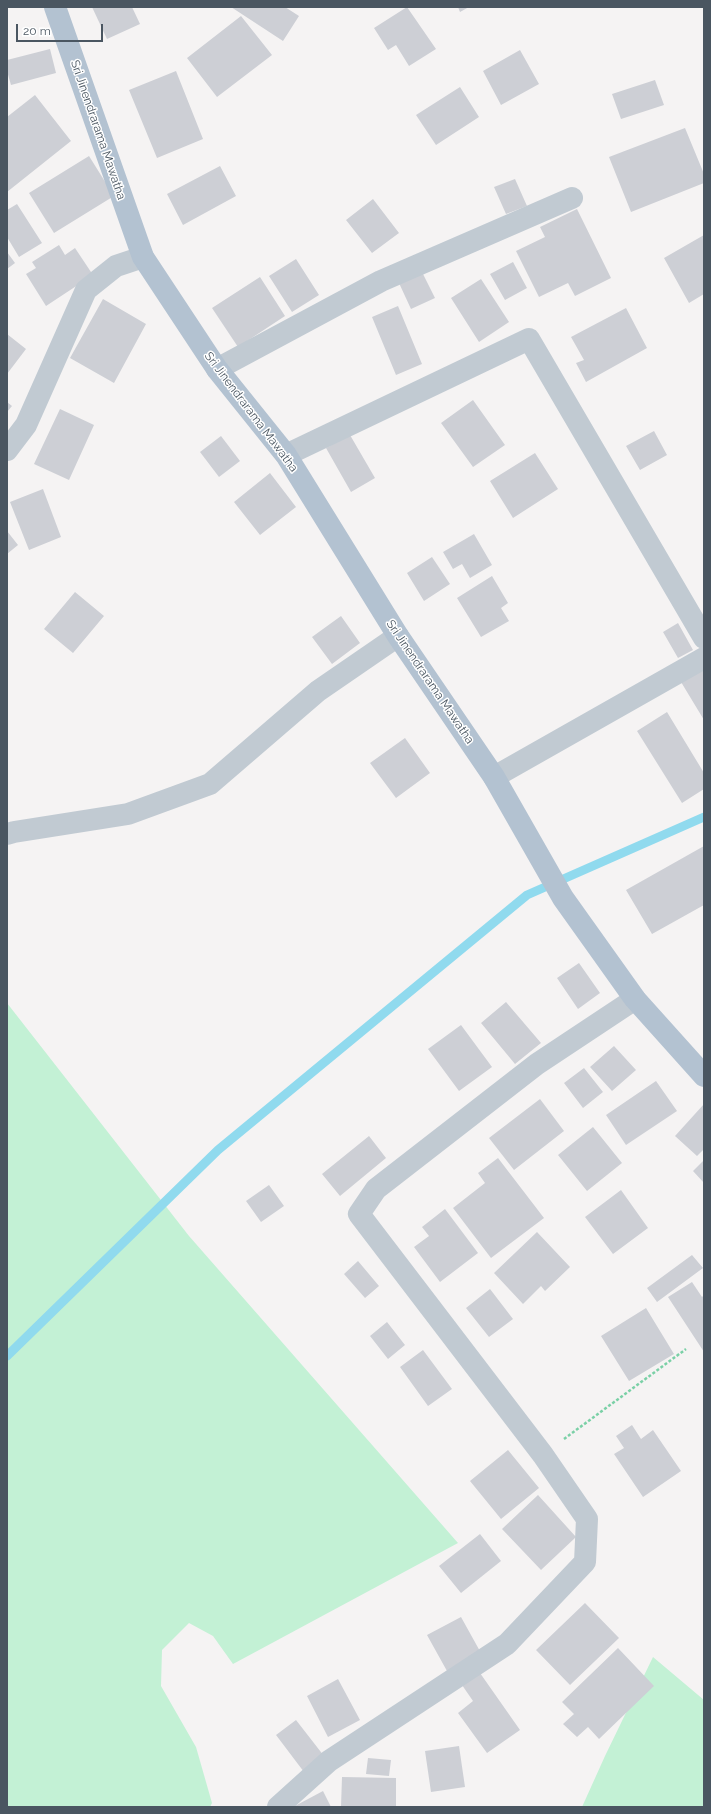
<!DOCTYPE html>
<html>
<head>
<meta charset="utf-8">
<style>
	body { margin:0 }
	#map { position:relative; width:711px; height:1814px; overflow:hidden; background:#f5f3f3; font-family:Raleway,sans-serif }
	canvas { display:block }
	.frame { position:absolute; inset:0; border:8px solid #4a5661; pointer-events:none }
	.scale { position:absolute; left:16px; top:24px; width:87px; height:18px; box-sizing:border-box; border:2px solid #4a5661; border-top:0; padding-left:5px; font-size:12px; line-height:14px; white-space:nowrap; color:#4a5661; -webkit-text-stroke:3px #fff; paint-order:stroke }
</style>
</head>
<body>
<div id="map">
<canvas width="711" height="1814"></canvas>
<div class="frame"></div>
<div class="scale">20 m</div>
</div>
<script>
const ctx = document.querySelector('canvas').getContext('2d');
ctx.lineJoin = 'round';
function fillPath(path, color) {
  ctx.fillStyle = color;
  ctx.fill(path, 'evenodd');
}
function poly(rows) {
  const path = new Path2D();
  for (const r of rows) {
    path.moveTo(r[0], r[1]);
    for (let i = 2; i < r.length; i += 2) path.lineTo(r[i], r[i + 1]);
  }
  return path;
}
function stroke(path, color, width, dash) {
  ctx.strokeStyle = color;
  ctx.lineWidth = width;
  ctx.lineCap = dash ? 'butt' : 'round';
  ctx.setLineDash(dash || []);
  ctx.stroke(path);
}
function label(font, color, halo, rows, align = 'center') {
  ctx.font = font + ' Raleway,sans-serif';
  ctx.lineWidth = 3;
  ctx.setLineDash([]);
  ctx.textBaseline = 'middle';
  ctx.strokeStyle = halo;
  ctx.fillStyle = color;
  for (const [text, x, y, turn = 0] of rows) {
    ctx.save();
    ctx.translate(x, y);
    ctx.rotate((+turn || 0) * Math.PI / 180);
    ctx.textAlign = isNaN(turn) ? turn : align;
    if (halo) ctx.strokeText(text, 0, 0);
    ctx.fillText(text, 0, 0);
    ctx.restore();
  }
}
fillPath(poly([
	[7,1003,189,1236,458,1543,233,1664,213,1636,189,1623,162,1650,161,1686,196,1747,212,1803,210,1807,7,1807],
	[653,1657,704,1700,704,1807,582,1807,605,1756]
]), '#c3f1d5');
stroke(poly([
	[7,1356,218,1150,527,895,704,817]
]), '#90daee', 9);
fillPath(poly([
	[92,7,132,7,140,24,107,39],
	[231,7,285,7,299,16,283,41],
	[407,7,436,49,409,66,396,45,388,50,374,28],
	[458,7,469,7,460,12],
	[241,16,272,55,217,97,187,58],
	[50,49,56,73,11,85,7,71,7,60],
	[520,50,539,84,501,105,483,71],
	[176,71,203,139,157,158,129,90],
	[655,80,664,105,621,119,612,94],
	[460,87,479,117,436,145,416,115],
	[35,95,71,141,7,192,7,117],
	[685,128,704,174,704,183,631,212,609,157],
	[89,156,114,196,54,233,29,193],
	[220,166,236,196,183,225,167,194],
	[515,179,527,206,506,214,494,187],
	[373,199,399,233,372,253,346,220],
	[17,204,42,243,19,257,7,237,7,210],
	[577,209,611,278,575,296,568,283,539,297,516,251,545,237,540,227],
	[704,235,704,294,689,303,664,258],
	[59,245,65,255,75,248,93,275,46,306,26,274,36,268,32,262],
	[7,252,15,263,7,269],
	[296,259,319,295,292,312,269,276],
	[513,262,527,288,505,300,490,274],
	[422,272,435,298,411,309,399,283],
	[260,277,285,316,238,347,212,308],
	[481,279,509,322,479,342,451,298],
	[103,299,146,324,114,383,70,358],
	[398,306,422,364,396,375,372,317],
	[626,308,647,348,586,382,576,363,584,360,571,337],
	[7,334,26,349,7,374],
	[473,400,505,445,473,467,441,423],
	[7,402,12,406,7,412],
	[60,409,94,425,69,480,34,464],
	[654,431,667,455,640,470,626,446],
	[350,435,375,478,351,492,326,448],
	[221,436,240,461,219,477,200,452],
	[535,453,558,489,513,518,490,481],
	[270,473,296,507,260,535,234,502],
	[43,489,61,537,29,550,10,502],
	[7,531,18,545,7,554],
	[474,534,492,565,470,578,462,564,453,569,443,552],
	[432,557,450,584,424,601,407,573],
	[492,576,508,603,501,608,509,621,481,637,457,598],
	[75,592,104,616,73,653,44,629],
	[341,616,360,643,332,664,312,637],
	[678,623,693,650,678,658,663,632],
	[704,668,704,720,681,682],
	[667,712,704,773,704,789,682,803,637,731],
	[405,738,430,773,396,798,370,763],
	[704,846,704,905,652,934,626,890],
	[579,963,600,993,578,1009,557,978],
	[506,1002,541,1043,515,1064,481,1023],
	[461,1025,492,1067,459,1091,428,1049],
	[614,1046,636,1070,612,1091,590,1067],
	[584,1068,603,1092,583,1108,564,1083],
	[656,1081,677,1111,626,1145,606,1115],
	[540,1099,564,1131,514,1170,489,1138],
	[704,1104,704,1149,697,1156,675,1136],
	[593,1127,622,1163,587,1191,558,1155],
	[369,1136,386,1158,340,1196,322,1174],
	[498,1158,544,1218,491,1258,453,1208,485,1183,478,1173],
	[704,1160,704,1183,693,1171],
	[269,1185,284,1206,261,1222,246,1201],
	[621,1190,648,1228,613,1254,585,1217],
	[445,1209,478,1253,440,1282,414,1247,429,1236,422,1227],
	[537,1232,570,1267,545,1291,541,1286,523,1304,494,1273],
	[692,1255,703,1268,657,1302,647,1288],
	[358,1261,379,1286,365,1298,344,1274],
	[692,1282,702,1297,704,1295,704,1352,668,1297],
	[490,1289,513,1319,489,1337,466,1308],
	[646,1308,674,1354,629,1381,601,1336],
	[387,1322,405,1345,388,1359,370,1336],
	[423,1350,452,1389,428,1406,400,1367],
	[632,1425,641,1439,653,1430,681,1471,643,1497,614,1454,624,1448,616,1436],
	[508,1450,539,1488,501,1519,470,1481],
	[538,1495,576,1537,541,1570,502,1529],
	[480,1534,501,1561,461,1593,439,1566],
	[585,1603,619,1638,570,1685,536,1650],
	[461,1617,481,1653,447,1671,427,1635],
	[618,1648,654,1686,599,1739,588,1727,577,1737,563,1724,574,1714,562,1702],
	[480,1673,520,1730,487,1753,458,1713,473,1701,462,1685],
	[338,1679,360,1720,328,1737,307,1696],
	[296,1720,324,1756,304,1772,276,1735],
	[459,1746,465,1787,431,1792,425,1751],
	[368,1758,391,1760,389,1776,366,1774],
	[342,1777,396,1778,396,1807,341,1807],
	[323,1791,331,1807,293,1807]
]), '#cdcfd5');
stroke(poly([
	[564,1439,686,1349]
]), '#7ad0a6', 2.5, [3, 2]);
stroke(poly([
	[217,369,381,281,572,198],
	[7,450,26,425,86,290,116,266,143,257],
	[286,455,529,339,704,638],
	[494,777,704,658],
	[7,834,14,832,128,814,210,784,318,691,398,636],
	[278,1807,329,1761,507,1644,585,1562,587,1519,543,1455,359,1214,376,1189,537,1064,635,999]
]), '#c1cad2', 22);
stroke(poly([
	[55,7,143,257,217,369,286,455,398,636,494,777,563,898,635,999,704,1076]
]), '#b3c2d1', 22);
label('12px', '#4a5661', '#fff', [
	["Sri Jinendrarama Mawatha",98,130,71],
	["Sri Jinendrarama Mawatha",251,412,53],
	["Sri Jinendrarama Mawatha",430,682,56]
]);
</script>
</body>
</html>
